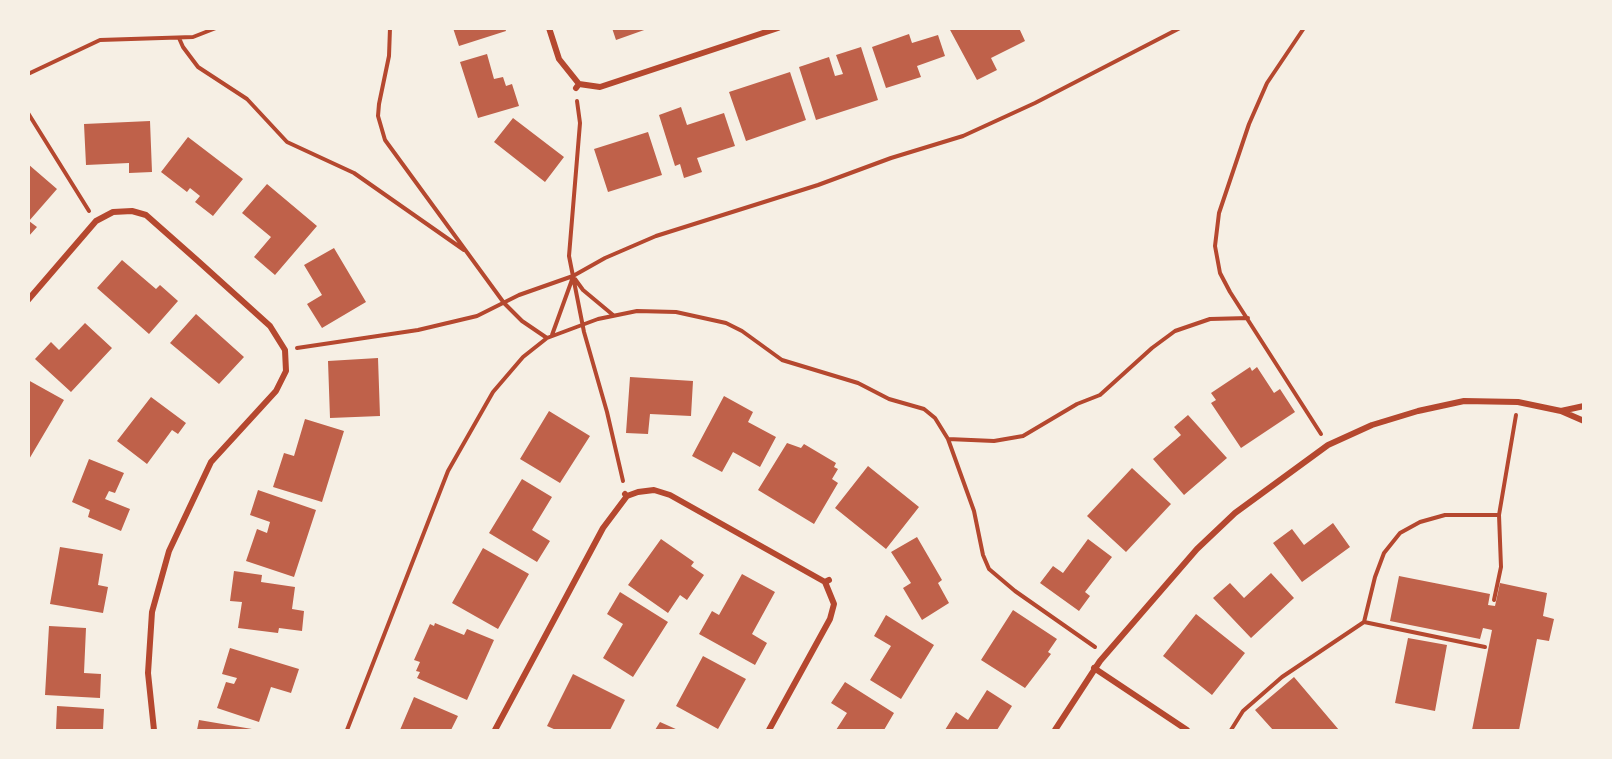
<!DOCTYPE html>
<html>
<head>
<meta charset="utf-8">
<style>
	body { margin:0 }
	#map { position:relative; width:1612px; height:759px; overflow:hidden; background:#f6efe4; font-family:Helvetica,sans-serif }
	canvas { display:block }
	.frame { position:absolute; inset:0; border:30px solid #f6efe4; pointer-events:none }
</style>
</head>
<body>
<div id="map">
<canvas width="1612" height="759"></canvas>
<div class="frame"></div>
</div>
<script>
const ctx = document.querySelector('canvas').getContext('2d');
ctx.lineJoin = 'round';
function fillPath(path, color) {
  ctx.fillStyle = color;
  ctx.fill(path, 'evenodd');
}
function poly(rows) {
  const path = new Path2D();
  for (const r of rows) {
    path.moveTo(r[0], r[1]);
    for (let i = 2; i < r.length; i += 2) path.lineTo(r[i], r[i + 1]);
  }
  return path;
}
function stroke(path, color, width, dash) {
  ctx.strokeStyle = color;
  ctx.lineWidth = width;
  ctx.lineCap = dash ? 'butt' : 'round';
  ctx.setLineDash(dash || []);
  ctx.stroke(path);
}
fillPath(poly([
	[453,28,505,28,506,31,459,46],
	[612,28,647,28,647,29,616,40],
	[949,28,1019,28,1025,41,991,58,997,70,977,80],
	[909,34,912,43,938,35,945,56,917,66,921,77,886,88,872,47],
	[861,47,878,100,816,120,799,67,829,57,835,76,843,74,836,55],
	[487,54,494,79,503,77,506,86,512,84,519,106,478,118,460,62],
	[790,72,806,120,746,141,729,92],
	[681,107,687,125,724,113,735,146,697,158,702,172,684,178,680,164,675,166,659,115],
	[513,118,564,157,545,182,494,142],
	[150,121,152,172,129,173,129,163,86,165,84,124],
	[648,132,662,175,608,192,594,149],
	[188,137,243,179,213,216,195,202,200,196,190,188,187,192,161,172],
	[28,164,57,189,29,221,37,227,28,237],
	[267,184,317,226,275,275,254,257,271,237,242,213],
	[334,248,366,302,322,328,307,304,322,295,304,265],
	[122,260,156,289,160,285,178,301,149,334,97,288],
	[196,314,244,357,219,384,170,343],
	[85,323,112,348,71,392,35,359,51,342,59,350],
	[378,358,380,416,330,418,328,361],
	[1250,367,1252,371,1257,367,1274,393,1280,389,1295,412,1241,448,1211,403,1216,400,1211,393],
	[630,377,693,381,691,416,650,414,648,434,626,433],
	[28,380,64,400,28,461],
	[724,396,753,412,748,422,776,437,760,467,733,452,722,472,692,456],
	[151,397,186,423,178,434,172,430,147,464,117,441],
	[549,411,590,436,560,483,520,459],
	[1188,415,1227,458,1184,495,1153,459,1181,435,1174,427],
	[305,419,344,431,322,502,273,487,284,453,294,456],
	[787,443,801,448,804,444,836,463,834,467,838,469,832,479,838,483,814,524,758,490],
	[89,459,124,473,115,493,109,491,105,499,130,509,121,531,88,517,90,510,72,502],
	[868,466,919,507,886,549,835,508],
	[1132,468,1171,504,1126,552,1087,516],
	[522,479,552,497,532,530,550,541,537,562,489,533],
	[258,490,316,510,294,577,246,561,257,529,267,533,270,522,250,515],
	[1333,523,1350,547,1302,582,1273,543,1292,529,1304,545],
	[917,537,942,580,938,583,949,603,922,620,903,588,911,583,891,552],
	[661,539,694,562,691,566,704,575,687,600,680,595,668,613,628,585],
	[1088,539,1112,557,1085,592,1090,596,1079,611,1040,583,1053,566,1063,573],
	[60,547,103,554,98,585,108,587,103,613,50,604],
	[483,548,529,574,498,629,452,603],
	[234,571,262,575,261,582,295,587,292,609,304,611,302,631,279,628,278,633,238,628,242,602,230,601],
	[1271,573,1294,598,1251,638,1213,598,1230,583,1244,598],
	[742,574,775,592,752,634,767,643,755,665,699,634,712,611,719,615],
	[1399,576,1490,594,1488,605,1495,606,1500,583,1547,593,1543,616,1554,619,1549,641,1537,639,1519,730,1472,730,1492,630,1483,628,1480,639,1390,621],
	[620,592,668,622,633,677,603,658,623,624,607,614],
	[1013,610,1057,639,1048,652,1051,654,1025,688,981,660],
	[1196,614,1245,653,1212,695,1163,656],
	[886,615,934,645,901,699,870,680,891,646,874,636],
	[435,623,464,635,467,629,494,640,467,700,417,678,420,672,416,671,420,662,414,660,430,624,434,626],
	[49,626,86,628,84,673,101,674,100,698,45,695],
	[1408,638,1447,645,1435,711,1395,703],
	[230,648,299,669,291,693,271,687,259,722,217,708,226,682,234,684,237,678,222,674],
	[703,656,746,679,718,729,676,706],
	[573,674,625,700,610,730,556,730,547,726],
	[1294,677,1339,730,1273,730,1255,710],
	[845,682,894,713,884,730,836,730,847,713,831,703],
	[987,690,1012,706,997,730,945,730,956,712,968,720],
	[414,697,458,716,451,730,400,730],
	[57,706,104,709,103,730,56,730],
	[199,720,252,729,252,730,197,730],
	[660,722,678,730,655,730]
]), '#bf614a');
stroke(poly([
	[390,28,389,56,379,104,378,116,385,140,504,303,522,321,547,338],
	[1304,28,1267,83,1249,124,1219,213,1215,246,1220,273,1230,292,1321,434],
	[179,38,183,47,198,67,247,99,287,142,354,173,464,250],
	[28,74,100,40,193,37,216,28],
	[577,101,580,123,569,256,584,332,607,412,623,481],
	[28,113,89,211],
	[575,279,583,290,613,315],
	[552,335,573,277],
	[297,348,418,330,477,316,519,295,573,276,605,258,656,236,818,185,891,158,963,136,1035,103,1180,28],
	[948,439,994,441,1023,436,1077,404,1100,395,1152,348,1175,331,1210,319,1248,318],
	[1494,600,1501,567,1499,515],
	[1364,622,1375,577,1384,553,1400,533,1420,522,1445,515,1499,515,1516,415],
	[347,730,448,471,493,392,523,357,547,338,598,319,637,311,676,312,726,323,742,331,782,360,858,383,889,399,924,409,935,418,948,439,974,511,983,555,989,569,1015,591,1095,647],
	[1231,730,1243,711,1282,677,1364,622,1485,647]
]), '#b5482f', 4);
stroke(poly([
	[549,28,559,59,579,84,576,88],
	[579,84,600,87,778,28],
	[28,300,96,221,113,212,132,211,146,215,198,261,270,326,285,350,286,371,276,391,211,462,169,551,152,612,148,673,154,730],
	[1561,411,1584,406],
	[627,496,638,492,654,490,670,495,825,582,829,580],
	[1094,668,1187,730],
	[495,730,603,528,627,496,625,494],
	[769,730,830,619,834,604,825,582],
	[1055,730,1100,661,1197,549,1235,513,1328,445,1372,425,1418,411,1464,401,1518,402,1561,411,1584,421]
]), '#b5482f', 6);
</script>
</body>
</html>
